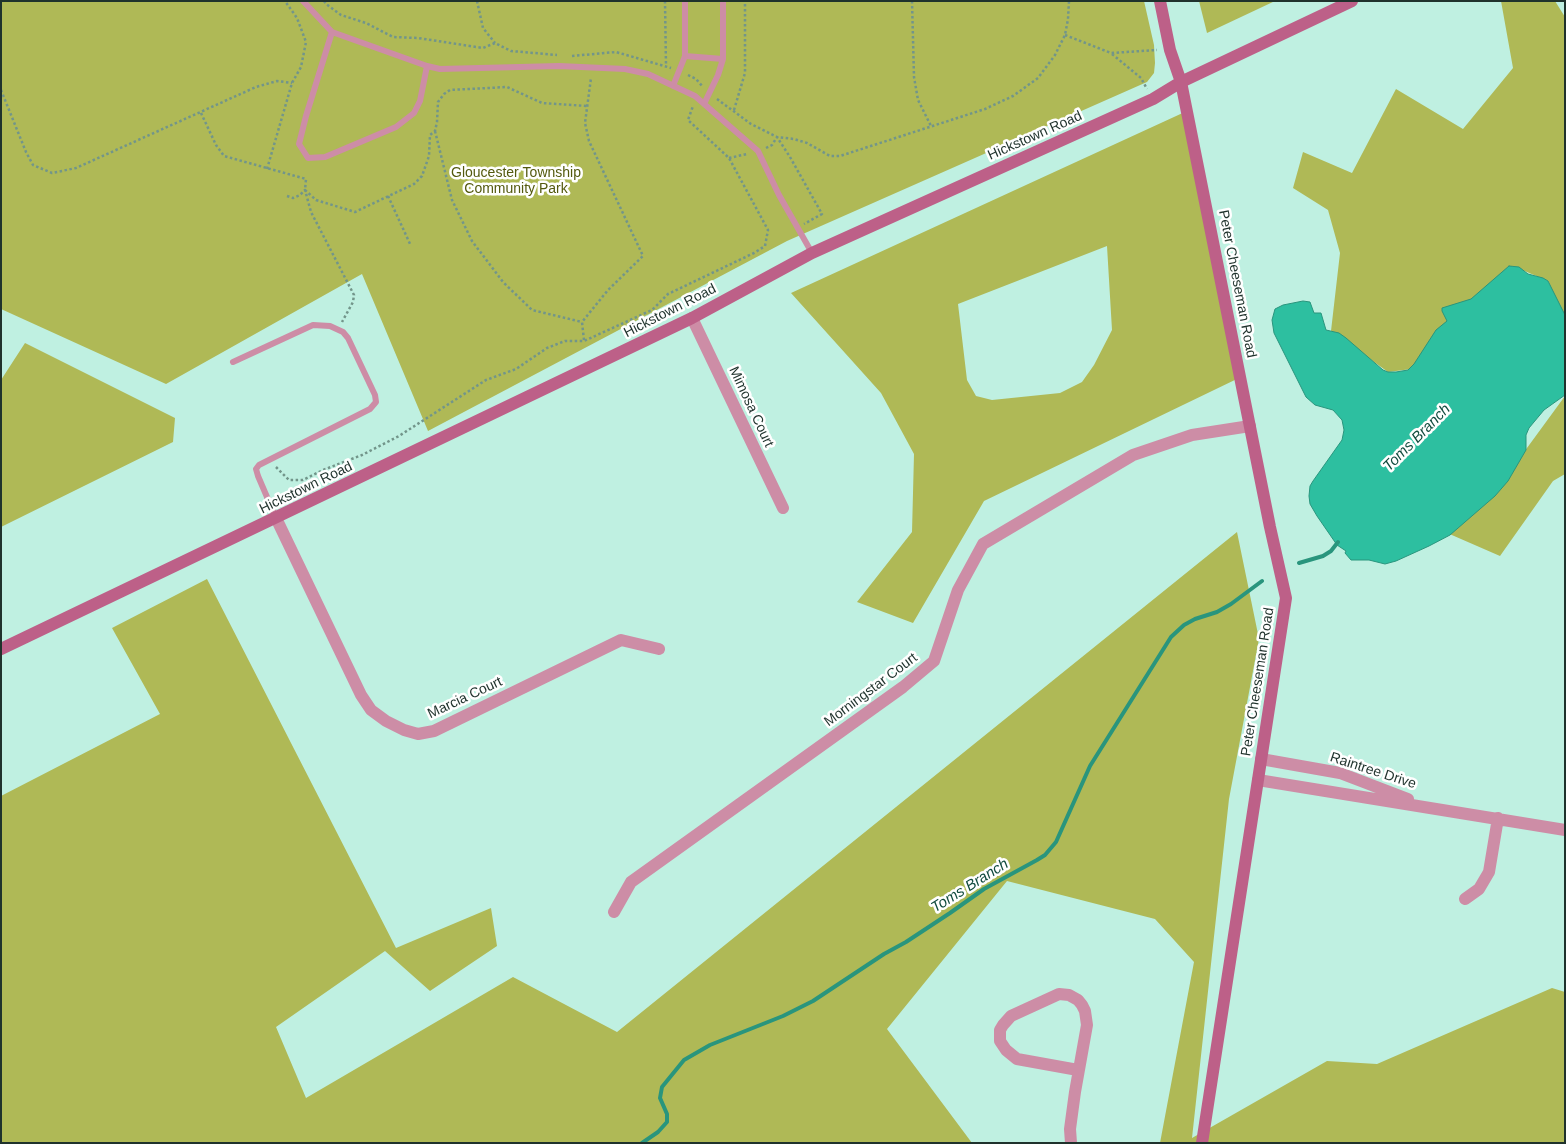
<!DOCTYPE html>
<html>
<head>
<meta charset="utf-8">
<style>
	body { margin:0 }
	#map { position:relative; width:1566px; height:1144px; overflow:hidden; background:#bff0e1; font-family:Helvetica,sans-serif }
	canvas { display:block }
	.frame { position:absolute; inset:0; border:2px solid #1f322c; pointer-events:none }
</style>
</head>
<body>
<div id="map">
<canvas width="1566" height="1144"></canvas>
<div class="frame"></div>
</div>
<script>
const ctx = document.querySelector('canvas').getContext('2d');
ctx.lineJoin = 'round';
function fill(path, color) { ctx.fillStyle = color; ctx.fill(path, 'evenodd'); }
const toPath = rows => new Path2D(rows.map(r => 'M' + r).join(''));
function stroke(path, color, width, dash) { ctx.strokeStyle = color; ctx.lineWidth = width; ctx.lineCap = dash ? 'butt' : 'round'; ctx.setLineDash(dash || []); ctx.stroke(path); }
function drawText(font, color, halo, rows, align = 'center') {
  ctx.font = font + ' Helvetica,sans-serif'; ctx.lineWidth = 5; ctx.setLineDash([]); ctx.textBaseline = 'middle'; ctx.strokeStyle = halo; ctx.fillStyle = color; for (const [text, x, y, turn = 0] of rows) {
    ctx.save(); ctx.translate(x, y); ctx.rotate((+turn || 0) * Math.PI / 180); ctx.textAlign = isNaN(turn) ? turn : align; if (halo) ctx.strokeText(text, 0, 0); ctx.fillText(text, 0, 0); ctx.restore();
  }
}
fill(toPath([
	[1,1,1144,1,1154,45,1155,63,1154,73,1147,82,787,241,428,431,362,274,166,384,1,309],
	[1199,1,1275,1,1207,33],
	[1501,1,1555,1,1565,17,1565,323,1548,281,1513,266,1419,368,1388,372,1331,331,1340,253,1328,210,1293,188,1303,152,1352,173,1396,89,1463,129,1513,68],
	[1187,111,1241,377,984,501,913,623,857,602,912,532,914,454,881,393,791,293],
	[1107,246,1112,330,1094,365,1082,382,1060,393,992,400,976,396,967,380,958,304],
	[25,343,175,418,173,442,1,527,1,380],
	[1565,396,1565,474,1553,481,1500,556,1438,529,1497,489],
	[1237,532,1259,639,1229,799,1192,1138,1327,1061,1377,1064,1552,988,1565,992,1565,1143,1160,1143,1194,962,1155,919,1007,881,887,1029,972,1143,1,1143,1,796,160,714,112,628,207,579,396,948,491,908,497,946,430,991,385,951,276,1027,306,1098,513,977,617,1032]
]), '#afb956');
const water = toPath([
	[1509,266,1519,267,1528,274,1543,278,1548,281,1565,315,1565,395,1544,410,1529,428,1526,435,1526,450,1508,481,1495,496,1450,535,1429,546,1396,561,1385,564,1369,560,1351,560,1345,553,1346,551,1337,545,1317,516,1310,504,1309,496,1310,486,1313,481,1342,440,1344,430,1342,420,1333,410,1315,405,1306,397,1274,333,1272,320,1275,309,1283,305,1303,301,1310,302,1314,313,1321,313,1326,330,1339,333,1346,338,1383,370,1388,372,1396,372,1408,370,1414,364,1436,330,1447,321,1442,311,1442,308,1471,299,1509,266]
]);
fill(water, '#2dbfa0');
stroke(water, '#29957d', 1);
stroke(toPath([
	[1299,563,1323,556,1331,551,1338,542],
	[642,1143,658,1132,667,1122,667,1114,660,1098,662,1087,684,1060,710,1045,783,1016,813,1001,884,954,906,942,950,913,984,889,1037,860,1045,855,1056,842,1090,766,1171,637,1184,625,1195,619,1217,612,1231,604,1262,581]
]), '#29957d', 4);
stroke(toPath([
	[324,1,326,4,341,15,366,23,393,37,418,38,483,48,495,43,511,51,557,55],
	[477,1,483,28,495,43],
	[665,1,666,66],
	[912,1,914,77,918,100,931,126],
	[1065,35,1111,53,1157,50],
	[1112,54,1141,78,1147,89],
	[572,56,616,52,671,68],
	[688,75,696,79,703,87],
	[1,90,26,152,33,165,52,173,76,168,256,87,277,81,292,83],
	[717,99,751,124,777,137,794,139,807,143,830,156,840,156,985,109,1013,96,1038,78,1055,55,1065,35,1068,19,1069,1],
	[734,110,745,73,745,1],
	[201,113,216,145,224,156,306,179,305,190,316,200,355,212,414,184,422,176,429,156,430,135,435,131,437,122,438,102,444,94,450,90,507,87,542,103,587,106],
	[435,131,452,200,472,241,503,282,532,310,582,322],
	[766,148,772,145,777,137,790,157,822,214,804,224],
	[729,158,747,154],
	[267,169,292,83,301,67,306,42,297,18,285,1],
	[287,196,293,198,300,195,305,190,311,212,354,295,353,302,342,322],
	[388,196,411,246],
	[584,340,582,322,608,290,643,256,589,141,585,123,591,78],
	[276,467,289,480,303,480,323,470,362,455,399,436,486,380,516,369,547,348,565,341,584,341,652,310,668,294,754,253,765,246,768,230,729,158,688,120,693,106]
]), '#72958a', 2.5, [2.5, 2.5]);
stroke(toPath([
	[303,1,332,32,427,66,440,69,559,66,625,69,648,74,695,96,758,151,779,195,812,253],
	[685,1,685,56,723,59],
	[332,32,306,116,299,144,308,158,325,157,396,127,414,113,420,101,427,66],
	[673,86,685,56],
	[704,104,718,75,723,59,723,1],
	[233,362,313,325,330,326,343,332,348,338,375,395,376,402,370,409,259,465,256,469,258,476,276,518]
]), '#cd8da6', 6);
stroke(toPath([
	[692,318,783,508],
	[276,518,361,695,371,710,386,721,404,730,418,734,434,731,621,640,659,649],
	[1261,759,1340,773,1408,799],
	[1258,780,1565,830],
	[1465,899,1479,889,1489,872,1498,818],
	[614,912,631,882,903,687,934,661,958,590,983,544,1133,455,1192,435,1250,426],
	[1071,1143,1070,1129,1075,1092,1087,1025,1085,1011,1082,1005,1078,1000,1069,995,1059,994,1011,1016,1003,1025,1000,1030,1000,1041,1006,1050,1017,1059,1078,1070]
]), '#cd8da6', 12);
stroke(toPath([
	[1160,1,1170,50,1181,82,1270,527,1286,598,1202,1143],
	[1,649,692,318,812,253,1153,99,1181,82,1352,1]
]), '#bd6088', 12);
drawText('14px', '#1f322c', '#fff', [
	["Hickstown Road",1035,136,-24],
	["Peter Cheeseman Road",1237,284,79],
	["Hickstown Road",670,311,-27],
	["Mimosa Court",751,407,65],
	["Hickstown Road",306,488,-26],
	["Peter Cheeseman Road",1258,682,-81],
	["Morningstar Court",871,690,-37],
	["Marcia Court",465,698,-25],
	["Raintree Drive",1373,771,18]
]);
drawText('14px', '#545a0f', '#fff', [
	["Gloucester Township",516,173],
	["Community Park",516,189]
]);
drawText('italic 15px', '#114b3e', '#fff', [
	["Toms Branch",1417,438,-45],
	["Toms Branch",970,886,-32]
]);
</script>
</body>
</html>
